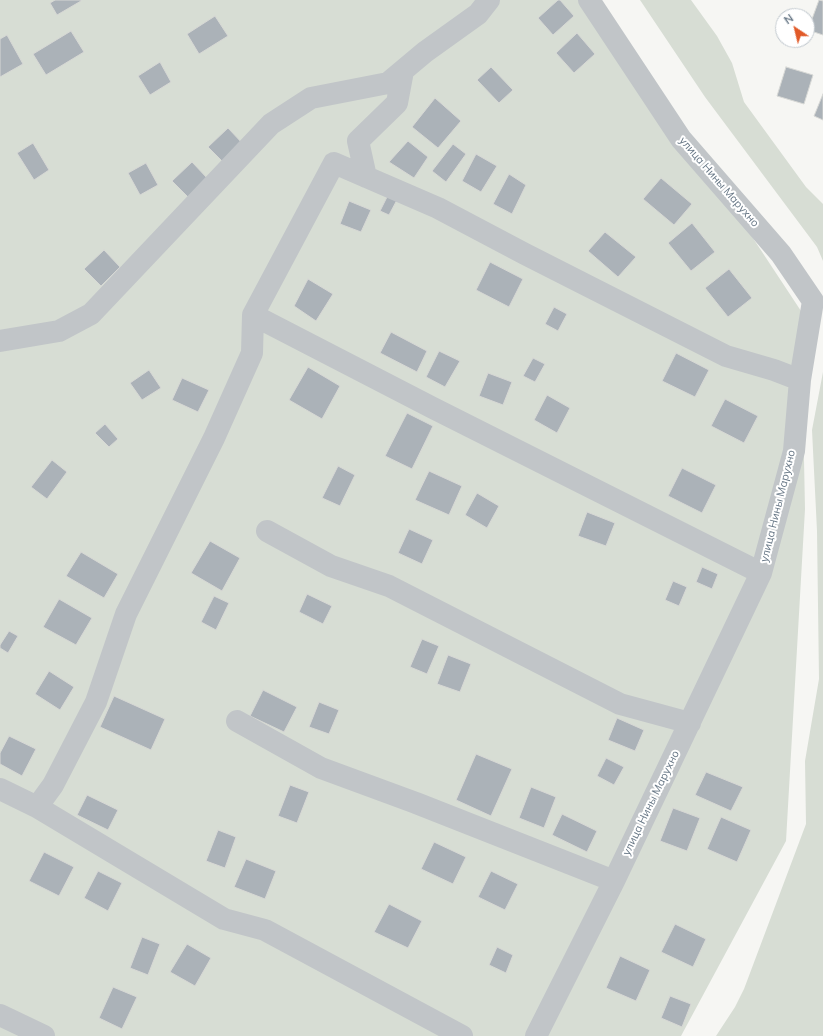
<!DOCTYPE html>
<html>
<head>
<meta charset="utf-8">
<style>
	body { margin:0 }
	#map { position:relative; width:823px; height:1036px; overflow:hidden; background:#f6f6f3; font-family:Mulish,sans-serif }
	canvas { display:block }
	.north { position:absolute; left:775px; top:8px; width:40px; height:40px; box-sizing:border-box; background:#fff; border:1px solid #c1c8ce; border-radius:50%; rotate:325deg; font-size:11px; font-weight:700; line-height:16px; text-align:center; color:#657584 }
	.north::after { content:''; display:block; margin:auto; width:14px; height:18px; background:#e15a28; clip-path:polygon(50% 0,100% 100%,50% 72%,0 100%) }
</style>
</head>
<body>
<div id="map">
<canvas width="823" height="1036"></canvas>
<div class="north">N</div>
</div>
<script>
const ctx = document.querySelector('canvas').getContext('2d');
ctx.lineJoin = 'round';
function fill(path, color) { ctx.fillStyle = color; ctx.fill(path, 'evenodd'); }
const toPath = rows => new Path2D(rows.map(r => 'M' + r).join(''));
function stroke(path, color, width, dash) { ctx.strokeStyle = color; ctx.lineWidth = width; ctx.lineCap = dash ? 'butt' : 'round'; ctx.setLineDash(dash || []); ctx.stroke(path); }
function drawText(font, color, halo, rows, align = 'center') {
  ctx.font = font + ' Mulish,sans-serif'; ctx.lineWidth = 4; ctx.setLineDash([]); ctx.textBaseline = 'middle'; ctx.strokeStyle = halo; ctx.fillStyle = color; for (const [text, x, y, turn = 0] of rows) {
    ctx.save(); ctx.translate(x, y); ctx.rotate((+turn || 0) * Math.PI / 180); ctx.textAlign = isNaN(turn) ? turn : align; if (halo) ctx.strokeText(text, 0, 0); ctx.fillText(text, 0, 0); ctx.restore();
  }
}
fill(toPath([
	[0,0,596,0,801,311,805,509,786,841,681,1036,0,1036],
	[640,0,691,0,717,36,732,63,744,102,806,187,823,204,823,261,817,247,705,97],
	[823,372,823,1036,716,1036,735,1007,744,989,806,824,805,761,819,679,817,531,812,430]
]), '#d7ddd4');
const building = toPath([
	[55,0,81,0,81,1,57,15,50,3,55,0],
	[558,0,560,0,574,16,553,35,538,18,558,0],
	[819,0,823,1,823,35,808,30,819,0],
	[215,16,228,36,199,54,187,34,215,16],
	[71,31,84,52,46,75,33,54,71,31],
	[577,33,595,54,574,73,556,53,577,33],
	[7,35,23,64,0,77,0,39,7,35],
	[160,62,171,82,150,95,138,76,160,62],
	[491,67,513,90,499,103,477,80,491,67],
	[786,67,813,75,804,104,777,96,786,67],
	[823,94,823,120,814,116,823,94],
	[435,98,461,121,438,148,412,127,435,98],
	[228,128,244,145,225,164,208,147,228,128],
	[408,141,428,157,414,178,389,162,408,141],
	[33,143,49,170,34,180,17,153,33,143],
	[453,144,466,154,446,182,432,171,453,144],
	[476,154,497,166,481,192,462,181,476,154],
	[192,162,208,179,189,198,172,181,192,162],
	[146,163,158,185,140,195,128,173,146,163],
	[509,174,526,185,512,214,493,204,509,174],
	[661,178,692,204,674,225,643,199,661,178],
	[389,193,398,198,389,215,380,211,389,193],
	[349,201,371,210,361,232,340,224,349,201],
	[692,223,715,252,691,271,668,243,692,223],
	[605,232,636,257,618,277,588,251,605,232],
	[104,250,120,267,101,286,84,269,104,250],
	[490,262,523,279,509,307,476,290,490,262],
	[729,269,752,298,728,317,705,288,729,269],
	[308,279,333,294,316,321,294,306,308,279],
	[554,307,567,314,558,331,545,324,554,307],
	[391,332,427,351,417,372,380,353,391,332],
	[439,351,460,361,445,387,426,377,439,351],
	[676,353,709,370,695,397,662,381,676,353],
	[533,358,545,364,535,382,523,376,533,358],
	[308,367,340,386,322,419,289,400,308,367],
	[149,370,161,388,142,400,130,383,149,370],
	[488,373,512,382,503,405,479,396,488,373],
	[182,378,209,390,198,412,172,400,182,378],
	[547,395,570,408,557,433,534,420,547,395],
	[725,399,758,416,744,443,711,426,725,399],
	[407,413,433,426,412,469,385,456,407,413],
	[105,424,118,439,109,447,95,433,105,424],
	[52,460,67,472,47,499,31,487,52,460],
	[338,466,355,475,340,506,322,498,338,466],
	[682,468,716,485,702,513,668,496,682,468],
	[429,471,462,486,449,515,415,500,429,471],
	[477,493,499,506,487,528,465,515,477,493],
	[587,512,615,523,606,546,578,536,587,512],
	[409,529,433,540,422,564,398,553,409,529],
	[210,541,240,558,222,591,191,573,210,541],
	[81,552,118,574,104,598,66,576,81,552],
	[702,567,718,574,712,589,696,582,702,567],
	[673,581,687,587,679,606,665,600,673,581],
	[307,594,332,606,323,624,299,612,307,594],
	[214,596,229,603,216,630,201,622,214,596],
	[59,599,92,618,76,645,43,627,59,599],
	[9,631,18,636,8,653,0,648,0,645,9,631],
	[422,639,439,646,427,674,410,667,422,639],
	[448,655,471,664,460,692,437,684,448,655],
	[49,671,74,687,60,710,35,694,49,671],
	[263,690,297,707,284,732,250,716,263,690],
	[114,696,165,719,151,750,100,727,114,696],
	[319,702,339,710,329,734,309,727,319,702],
	[617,718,644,730,635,751,608,740,617,718],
	[9,736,36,749,22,776,0,764,0,753,9,736],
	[476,754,512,769,491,816,456,800,476,754],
	[606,758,624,767,614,785,597,776,606,758],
	[706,772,743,787,731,811,695,795,706,772],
	[290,785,309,792,297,823,278,816,290,785],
	[531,787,556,797,544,828,519,818,531,787],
	[87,795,118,810,108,830,77,815,87,795],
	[673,808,700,818,687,851,660,841,673,808],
	[562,814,597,831,587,852,552,835,562,814],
	[721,817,751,830,737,862,707,849,721,817],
	[218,830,236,837,225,868,206,861,218,830],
	[434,842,466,857,453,884,421,869,434,842],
	[44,852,74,867,59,896,29,881,44,852],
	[246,859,276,871,265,899,234,887,246,859],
	[98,871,122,883,108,911,84,898,98,871],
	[491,871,518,884,505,910,478,897,491,871],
	[389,904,422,921,408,948,374,932,389,904],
	[675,924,706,939,693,967,661,952,675,924],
	[142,937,160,944,148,975,130,968,142,937],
	[187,944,211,958,195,986,170,972,187,944],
	[497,947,513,955,506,973,489,965,497,947],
	[620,956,650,970,636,1001,606,988,620,956],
	[113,987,137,997,122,1029,99,1018,113,987],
	[670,996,691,1004,682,1027,661,1018,670,996]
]);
fill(building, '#abb2b8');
stroke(building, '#d7d8d5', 1);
stroke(toPath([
	[366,177,358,141,397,103,403,71],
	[253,315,334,163,438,208,525,254,726,356,774,370,800,380],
	[0,341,59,331,91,314,271,124,311,98,388,83,425,52,478,14,489,0],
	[267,531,331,566,389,586,620,704,690,723],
	[237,721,321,768,416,803,614,881],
	[0,789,37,807],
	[0,1015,44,1036],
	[462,1036,265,930,224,919,37,807,53,785,96,702,126,614,214,438,252,353,253,315,433,408,761,573],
	[536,1036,614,881,761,573,794,451,800,380,813,301,781,254,681,139,589,0]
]), '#c1c5c8', 22);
drawText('11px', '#657584', '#fff', [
	["улица Нины Марухно",719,182,49],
	["улица Нины Марухно",778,506,-76],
	["улица Нины Марухно",651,803,-64]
]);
</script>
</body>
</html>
